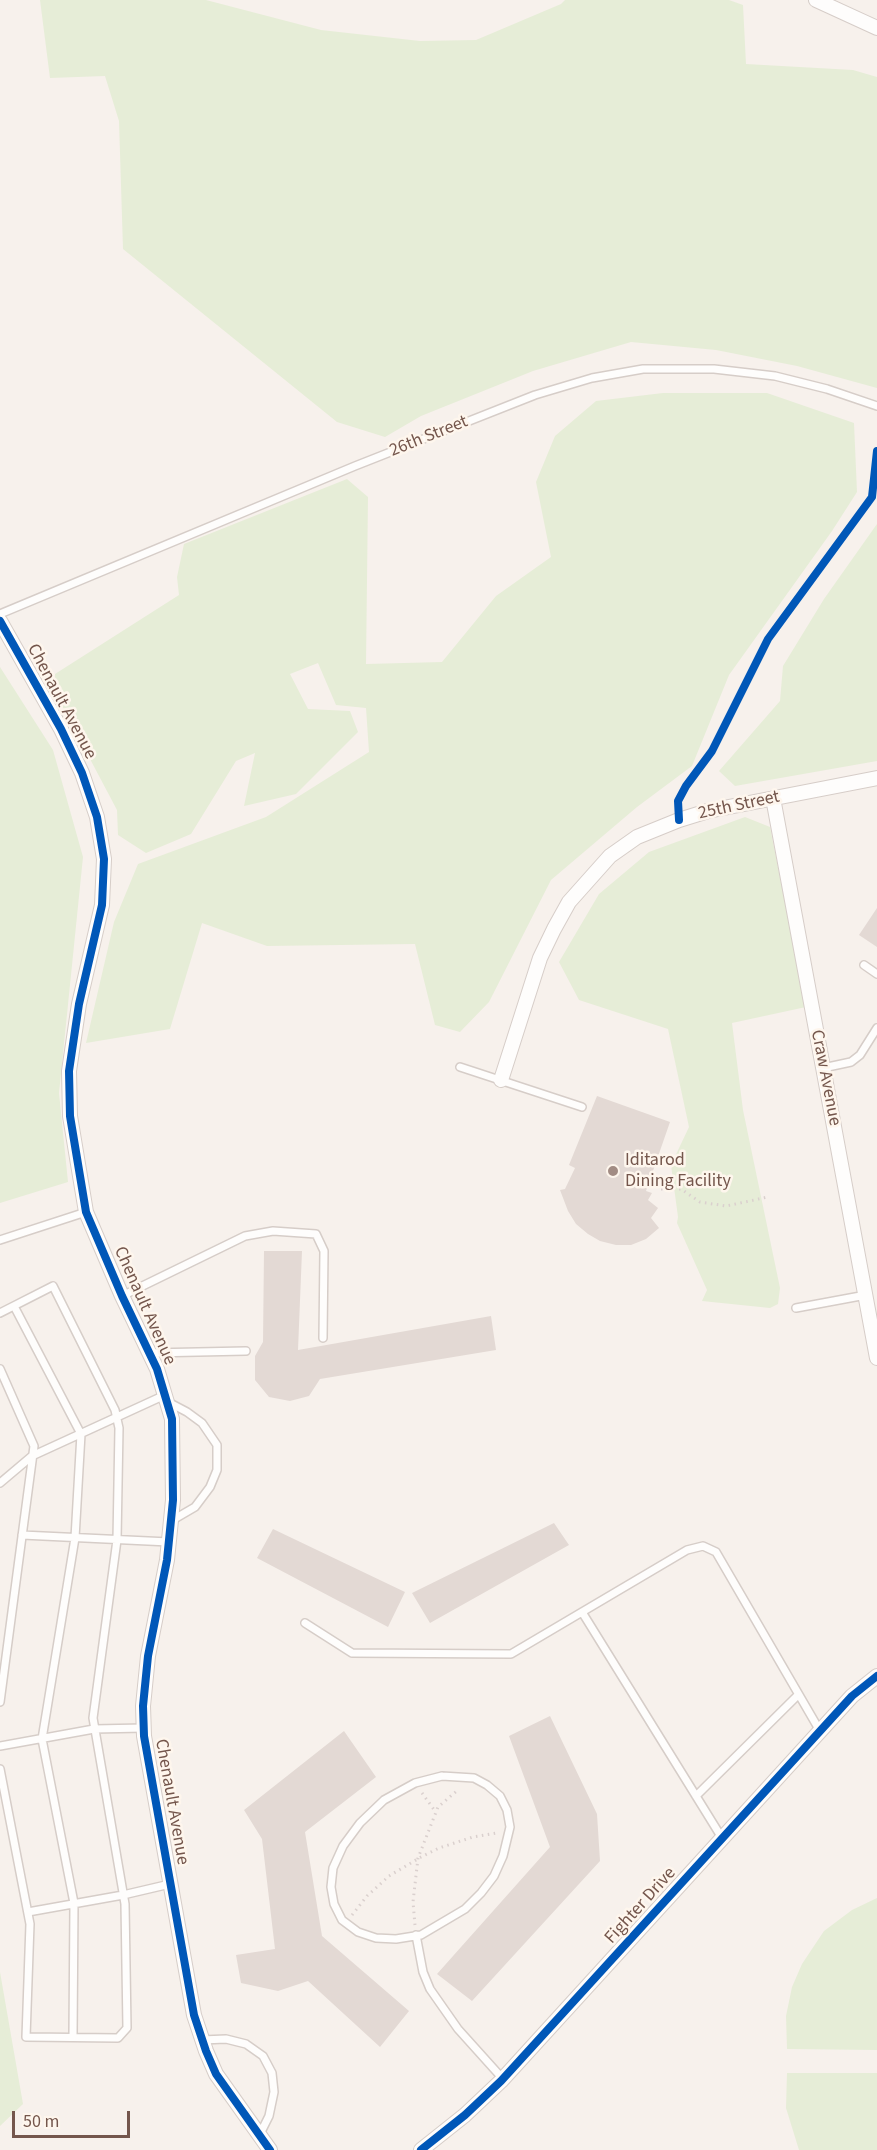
<!DOCTYPE html>
<html>
<head>
<meta charset="utf-8">
<style>
	body { margin:0 }
	#map { position:relative; width:877px; height:2150px; overflow:hidden; background:#f7f1ec; font-family:"Source Sans 3",sans-serif }
	canvas { display:block }
	.scale { position:absolute; left:12px; top:2111px; width:118px; height:27px; box-sizing:border-box; border:3px solid #74564c; border-top:0; padding-left:8px; font-size:18px; line-height:21px; white-space:nowrap; color:#74564c; -webkit-text-stroke:4px #fef6ed; paint-order:stroke }
</style>
</head>
<body>
<div id="map">
<canvas width="877" height="2150"></canvas>
<div class="scale">50 m</div>
</div>
<script>
const ctx = document.querySelector('canvas').getContext('2d');
ctx.lineJoin = 'round';
function fill(path, color) { ctx.fillStyle = color; ctx.fill(path, 'evenodd'); }
const toPath = rows => new Path2D(rows.map(r => 'M' + r).join(''));
function stroke(path, color, width, dash) { ctx.strokeStyle = color; ctx.lineWidth = width; ctx.lineCap = dash ? 'butt' : 'round'; ctx.setLineDash(dash || []); ctx.stroke(path); }
function drawText(font, color, halo, rows, align = 'center') {
  ctx.font = font + ' "Source Sans 3",sans-serif'; ctx.lineWidth = 5; ctx.setLineDash([]); ctx.textBaseline = 'middle'; ctx.strokeStyle = halo; ctx.fillStyle = color; for (const [text, x, y, turn = 0] of rows) {
    ctx.save(); ctx.translate(x, y); ctx.rotate((+turn || 0) * Math.PI / 180); ctx.textAlign = isNaN(turn) ? turn : align; if (halo) ctx.strokeText(text, 0, 0); ctx.fillText(text, 0, 0); ctx.restore();
  }
}
fill(toPath([
	[40,0,206,0,321,30,420,41,476,40,561,4,565,0,729,0,743,5,746,64,853,70,877,77,877,388,797,366,716,350,631,342,533,371,421,416,385,437,337,422,123,249,119,121,105,76,50,78],
	[663,393,767,393,854,423,857,492,832,531,729,675,692,766,637,807,551,880,489,1002,460,1032,435,1025,415,944,267,946,202,923,170,1029,86,1043,114,922,138,864,266,817,369,752,366,708,336,705,318,663,290,674,308,709,350,711,358,732,296,794,244,806,255,753,236,761,191,834,146,853,118,835,117,810,53,689,55,674,179,595,177,577,184,544,347,479,368,497,366,664,442,662,496,596,551,557,536,482,555,436,596,401],
	[877,524,877,761,735,786,719,771,780,701,783,666,824,599],
	[0,667,53,750,83,857,59,1093,68,1182,0,1203],
	[745,817,770,827,806,1007,732,1023,743,1110,780,1288,778,1304,770,1308,702,1301,707,1290,677,1223,678,1217,671,1165,689,1127,668,1029,579,1000,559,962,599,894,649,852],
	[877,1898,877,2050,787,2049,786,2016,792,1987,802,1964,824,1931,852,1910],
	[0,1972,23,2104,0,2126],
	[787,2073,877,2073,877,2150,799,2150,786,2108]
]), '#e6edd7');
fill(toPath([
	[877,908,877,947,859,935],
	[597,1096,670,1122,646,1191,652,1193,648,1200,658,1208,651,1218,659,1228,646,1239,631,1245,616,1245,600,1241,588,1234,576,1224,568,1211,560,1190,565,1189,575,1168,569,1165],
	[264,1251,302,1251,298,1350,491,1316,496,1350,320,1379,309,1396,290,1401,269,1397,255,1380,255,1356,263,1342],
	[554,1523,569,1545,430,1623,412,1593],
	[273,1529,405,1592,388,1627,257,1558],
	[550,1716,597,1814,600,1861,472,2001,437,1974,550,1847,509,1736],
	[344,1731,376,1777,305,1832,322,1936,409,2011,380,2047,308,1981,278,1991,241,1983,236,1955,275,1949,262,1839,244,1810]
]), '#e3d9d4');
const service = toPath([
	[0,614,355,466,535,395,592,378,643,369,714,369,775,376,827,389,877,406],
	[864,965,877,974],
	[460,1067,582,1107],
	[823,1068,851,1062,860,1055,877,1028],
	[0,1240,86,1212],
	[122,1296,245,1236,273,1231,316,1234,324,1251,323,1338],
	[14,1306,81,1434,75,1538,42,1739,74,1903,73,2037],
	[796,1308,866,1295],
	[0,1313,53,1286,115,1410,119,1428,117,1540,93,1718,125,1904,127,2028,118,2038,26,2037,30,1924,0,1769],
	[150,1353,246,1351],
	[0,1369,34,1446,0,1702],
	[168,1402,187,1412,202,1423,217,1445,217,1470,210,1487,195,1507,171,1521],
	[0,1483,32,1456,165,1395],
	[22,1535,169,1542],
	[582,1612,722,1838],
	[305,1623,352,1653,511,1654,687,1550,703,1546,716,1552,820,1731],
	[0,1746,94,1729,144,1728],
	[442,1776,474,1778,487,1785,500,1796,507,1810,510,1827,503,1856,494,1876,481,1893,465,1909,421,1935,396,1939,376,1938,358,1932,342,1920,334,1904,331,1887,333,1868,343,1846,360,1823,384,1800,415,1783,442,1776],
	[696,1796,798,1695],
	[28,1912,123,1895,170,1884],
	[416,1935,423,1972,430,1989,458,2029,503,2079],
	[202,2040,226,2039,246,2044,263,2056,272,2073,274,2092,269,2116,259,2136]
]);
const minor = toPath([
	[816,0,877,28],
	[0,621,61,729,82,773,97,817,104,859,102,905,79,1004,69,1071,70,1116,86,1212,122,1296,157,1369,172,1419,173,1500,167,1560,148,1656,143,1706,144,1736,194,2015,206,2051,216,2074,270,2150],
	[773,798,877,1358],
	[501,1080,540,958,554,929,569,902,610,856,637,837,679,820,708,811,877,778],
	[421,2150,465,2115,501,2081,852,1696,877,1676]
]);
stroke(service, '#d6cdc8', 10);
stroke(minor, '#d6cdc8', 16);
stroke(toPath([
	[661,1189,681,1189,700,1202,726,1206,768,1197],
	[422,1793,435,1811],
	[352,1915,367,1896,389,1876,421,1857,439,1848,473,1837,496,1833],
	[415,1925,413,1902,418,1858,438,1807,459,1789]
]), '#dad0ce', 3, [1.5, 4.5]);
stroke(service, '#fefdfc', 7);
stroke(minor, '#fefdfc', 14);
stroke(toPath([
	[0,621,61,729,82,773,97,817,104,859,102,905,79,1004,69,1071,70,1116,86,1212,122,1296,157,1369,172,1419,173,1500,167,1560,148,1656,143,1706,144,1736,194,2015,206,2051,216,2074,270,2150],
	[679,820,678,801,686,786,712,751,768,639,872,497,877,451],
	[421,2150,465,2115,501,2081,852,1696,877,1676]
]), '#0057b8', 8);
for (const [x, y, r, color] of [
	[613,1171,6,"#a28c84"]
]) { const dot = new Path2D(); dot.arc(x, y, r, 0, 2 * Math.PI); ctx.fillStyle = color; ctx.fill(dot); stroke(dot, '#fef6ed', 2); }
drawText('18px', '#74564c', '#fef6ed', [
	["26th Street",429,437,-22],
	["Chenault Avenue",61,702,62],
	["25th Street",739,806,-12],
	["Craw Avenue",825,1078,79],
	["Chenault Avenue",144,1306,66],
	["Chenault Avenue",171,1802,80],
	["Fighter Drive",641,1906,-48]
]);
drawText('18px', '#74564c', '#fef6ed', [
	["Iditarod",625,1161],
	["Dining Facility",625,1182]
], 'left');
</script>
</body>
</html>
